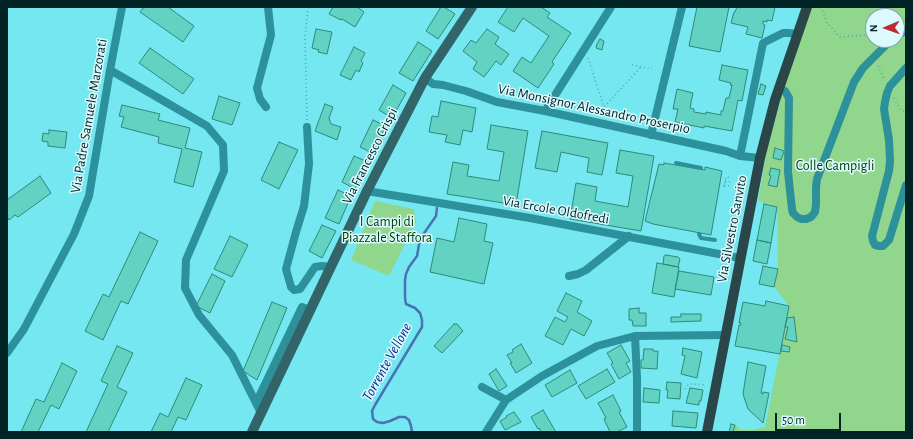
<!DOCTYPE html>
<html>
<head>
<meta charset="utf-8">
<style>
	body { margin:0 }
	#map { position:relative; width:913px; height:439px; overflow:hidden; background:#74e7f1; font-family:"Alegreya Sans",sans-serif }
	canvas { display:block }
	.frame { position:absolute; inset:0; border:8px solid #002326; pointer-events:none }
	.north { position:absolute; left:865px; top:8px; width:40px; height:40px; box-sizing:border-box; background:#dcfafd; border:1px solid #84a4a7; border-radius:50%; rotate:268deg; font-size:11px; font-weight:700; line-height:16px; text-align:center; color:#002326 }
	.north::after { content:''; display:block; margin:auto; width:14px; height:18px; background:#bb2b34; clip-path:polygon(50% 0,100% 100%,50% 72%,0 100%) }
	.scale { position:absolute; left:775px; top:413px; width:66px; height:18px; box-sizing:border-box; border:2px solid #002326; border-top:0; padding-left:5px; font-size:12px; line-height:14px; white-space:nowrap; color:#002326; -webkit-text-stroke:3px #dcfafd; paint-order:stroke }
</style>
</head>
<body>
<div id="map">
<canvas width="913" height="439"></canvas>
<div class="frame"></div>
<div class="north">N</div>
<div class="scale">50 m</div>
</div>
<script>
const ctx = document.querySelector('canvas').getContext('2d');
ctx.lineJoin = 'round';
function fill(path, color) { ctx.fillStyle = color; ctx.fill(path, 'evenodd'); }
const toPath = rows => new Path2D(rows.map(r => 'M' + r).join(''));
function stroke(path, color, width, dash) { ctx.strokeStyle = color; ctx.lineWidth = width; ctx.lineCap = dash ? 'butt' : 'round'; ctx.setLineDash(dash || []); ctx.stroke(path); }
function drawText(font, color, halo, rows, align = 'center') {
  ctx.font = font + ' "Alegreya Sans",sans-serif'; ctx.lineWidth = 3; ctx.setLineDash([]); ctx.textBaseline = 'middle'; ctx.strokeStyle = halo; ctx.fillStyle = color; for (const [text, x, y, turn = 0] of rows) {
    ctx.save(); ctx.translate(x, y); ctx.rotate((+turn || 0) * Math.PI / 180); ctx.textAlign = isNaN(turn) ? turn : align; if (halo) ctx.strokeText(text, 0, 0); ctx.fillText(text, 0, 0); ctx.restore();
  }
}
fill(toPath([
	[810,7,906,7,906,432,733,432,735,425,741,430,752,430,765,427,789,306,774,287,778,269,777,207,758,201,771,125],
	[873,16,897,16,897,40,873,40],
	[375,201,414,209,416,222,389,276,351,260]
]), '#91d68d');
stroke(toPath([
	[412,432,411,426,409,420,405,417,399,417,390,421,383,423,377,422,373,419,372,411,375,405,422,327,422,320,420,313,415,308,406,304,405,298,405,280,406,274,409,267,417,256,420,239,436,216,437,208]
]), '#4973b2', 2.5);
const building = toPath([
	[144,7,168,7,194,26,183,42,140,12,144,7],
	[333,7,357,7,364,12,355,27,342,19,341,20,329,14,333,7],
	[441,7,444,7,455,14,438,39,426,31,441,7],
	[508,7,541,7,550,13,547,17,571,33,552,62,554,64,538,88,513,71,522,57,531,63,549,36,523,18,514,32,498,22,508,7],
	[697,7,729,7,720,52,689,46,697,7],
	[737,7,741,8,742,7,775,7,772,21,767,20,767,22,763,21,763,24,765,25,762,38,746,34,748,27,731,23,734,12,735,12,737,7],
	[316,29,332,32,327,54,318,52,319,50,312,48,316,29],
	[487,29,499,37,495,44,509,54,501,65,496,61,484,77,473,69,477,62,463,51,471,40,476,43,487,29],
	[600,39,604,41,602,50,596,48,597,44,600,39],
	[418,42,432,51,413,81,399,73,418,42],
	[354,47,365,53,361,61,363,63,359,72,356,70,351,80,340,75,354,47],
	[150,48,194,79,183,94,139,63,150,48],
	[722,65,748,70,742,101,738,100,732,131,704,126,704,128,675,122,678,109,673,109,677,89,693,93,690,108,694,109,694,112,706,114,706,112,721,115,721,111,723,111,726,98,729,98,732,85,730,85,731,83,719,80,722,65],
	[761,84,766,86,763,95,758,94,761,84],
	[393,85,406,93,392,118,379,110,393,85],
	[219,96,240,103,232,125,212,119,219,96],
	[441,101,476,108,472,132,463,130,460,145,445,142,447,135,429,132,432,116,438,117,441,101],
	[325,104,333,107,329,118,331,124,341,127,337,140,315,131,325,104],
	[122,105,160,114,158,120,190,128,185,148,202,152,193,187,174,182,182,149,158,143,159,137,121,127,124,117,119,116,122,105],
	[373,120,386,126,372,153,360,147,373,120],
	[491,125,528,131,516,205,447,194,453,162,469,165,467,176,499,181,504,152,487,149,491,125],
	[49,130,67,132,65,148,48,146,48,142,42,141,43,133,49,134,49,130],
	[542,131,608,143,602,175,587,172,589,158,561,152,557,172,535,168,542,131],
	[279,142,298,150,279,189,261,180,279,142],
	[775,148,784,151,781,160,773,158,775,148],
	[620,150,654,156,641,231,570,219,576,183,597,187,595,201,628,207,633,176,616,173,620,150],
	[354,156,368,162,355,189,342,182,354,156],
	[664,163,705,170,705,167,722,171,711,235,653,224,645,221,659,164,664,165,664,163],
	[771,168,780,170,777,187,768,185,771,176,769,175,771,168],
	[40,176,51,193,18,217,15,215,9,220,7,216,7,200,40,176],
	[338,190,351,196,339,224,325,218,338,190],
	[764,204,777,207,771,243,757,240,764,204],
	[459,218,487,224,484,241,493,243,484,284,430,272,437,238,454,242,459,218],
	[322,225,336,231,322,258,309,251,322,225],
	[140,232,158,241,128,304,121,301,103,340,85,331,103,294,109,297,140,232],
	[230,236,248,245,232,277,214,269,230,236],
	[757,240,771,243,767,264,753,261,757,240],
	[666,255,678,257,680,259,678,267,663,264,664,256,666,255],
	[657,263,679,267,674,297,652,293,657,263],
	[763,266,778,269,774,287,759,284,763,266],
	[679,271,714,277,711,295,675,289,679,271],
	[212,274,225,281,210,313,196,306,212,274],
	[566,293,582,301,577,312,592,321,584,336,571,329,563,345,545,336,555,317,565,322,568,317,557,311,566,293],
	[766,301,789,306,780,354,735,346,739,325,740,326,741,323,739,323,743,302,765,306,766,301],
	[272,302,287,308,257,380,243,371,272,302],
	[639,308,639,313,646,313,646,326,633,326,632,320,629,320,629,309,639,308],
	[681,314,701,314,701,321,671,322,671,317,681,317,681,314],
	[794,317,797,342,785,339,788,327,785,327,787,318,794,317],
	[454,324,457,324,463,331,442,353,434,346,454,324],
	[521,344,532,363,516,373,510,363,512,363,507,355,513,352,512,350,521,344],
	[621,345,630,361,626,363,631,372,619,379,611,364,613,363,607,353,621,345],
	[782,345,790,347,789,352,781,351,782,345],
	[117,346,133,353,117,387,127,392,108,432,86,432,108,384,101,381,117,346],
	[683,348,702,352,697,378,681,374,685,356,682,355,683,348],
	[644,349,653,349,653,351,658,351,657,369,641,368,641,360,643,360,644,349],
	[748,362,766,366,761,393,763,394,763,392,769,393,763,423,748,409,743,394,748,362],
	[62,363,77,371,59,409,51,405,38,432,21,432,36,399,44,402,62,363],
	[496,369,507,386,499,391,489,374,496,369],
	[607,369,615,382,586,399,578,386,607,369],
	[570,370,577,383,552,397,545,385,570,370],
	[186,378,202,385,186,420,178,417,171,432,151,432,160,413,168,417,186,378],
	[667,382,681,383,680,399,667,398,668,390,666,390,667,382],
	[644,388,660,390,659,403,643,402,644,388],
	[690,388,703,390,701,401,699,401,699,405,686,403,690,388],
	[613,395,621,411,619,412,627,427,617,432,610,432,604,419,606,418,598,403,613,395],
	[543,410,556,432,541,432,539,428,538,429,531,417,543,410],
	[673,411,698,413,696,428,672,426,673,411],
	[514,412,521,422,505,430,500,421,507,417,506,416,514,412],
	[731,424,735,425,733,432,729,432,731,424]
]);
fill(building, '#62d2c2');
stroke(building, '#31887d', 1);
stroke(toPath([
	[821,7,827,23,840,37,869,35,874,42,874,45],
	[588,58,604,107,641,67],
	[632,65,652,69],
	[878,66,882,75,884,79],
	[894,98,900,109,906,112],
	[307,120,305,38,308,7],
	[740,178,745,177],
	[725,181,731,182],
	[739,183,744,182],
	[724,185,730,186],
	[724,187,726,177,732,178],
	[737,190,742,188],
	[733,213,738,212],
	[727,243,732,241],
	[685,389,689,384,706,385]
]), '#4da6ad', 1.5, [1, 3]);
stroke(toPath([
	[676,163,701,168],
	[699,234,701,238,715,240]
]), '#2c919a', 4);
stroke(toPath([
	[897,35,906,31],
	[906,68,890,86,887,93,885,102,884,109,889,140,890,161,889,171,872,236,873,241,875,245,879,246,883,246,889,240,906,185],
	[110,70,207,126,223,145,224,171,186,260,185,288,199,315,232,355,261,413],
	[425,78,433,84,443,85,466,91,497,102,545,111,726,151,740,156,760,158],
	[779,89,785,91,789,98,788,172,792,209,793,213,797,217,801,219,806,219,811,217,815,212,816,204,816,187,817,179,854,82,863,68,891,40],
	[266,107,260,99,257,88,271,35,268,7],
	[545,111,611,7],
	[307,127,309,164,304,206,296,232,286,269,291,287,294,290,300,289,315,267,322,266,330,267],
	[651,135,682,7],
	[740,156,763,43,783,33,788,33,798,34],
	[367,191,530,218,740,258],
	[569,276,578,274,586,270,629,236],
	[635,336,637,378,637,432],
	[7,353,24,329,74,234,89,196,110,70,122,7],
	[482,387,506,400],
	[256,403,302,307,310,310],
	[486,432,506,400,542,376,597,346,635,336,725,335]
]), '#2c919a', 8);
stroke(toPath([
	[252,432,367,191,425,78,472,7]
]), '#326569', 10);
stroke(toPath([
	[707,432,760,158,775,100,807,7]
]), '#2a4649', 10);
drawText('14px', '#002326', '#dcfafd', [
	["Via Monsignor Alessandro Proserpio",594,109,12],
	["Via Padre Samuele Marzorati",89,116,-80],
	["Via Francesco Crispi",370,156,-63],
	["Via Ercole Oldofredi",556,210,10],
	["Via Silvestro Sanvito",732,229,-79]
]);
drawText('14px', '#003b02', '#dcfafd', [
	["Colle Campigli",835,166],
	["I Campi di",387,222],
	["Piazzale Staffora",387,238]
]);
drawText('italic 15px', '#042e94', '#dcfafd', [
	["Torrente Vellone",387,362,-61]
]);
</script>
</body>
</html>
